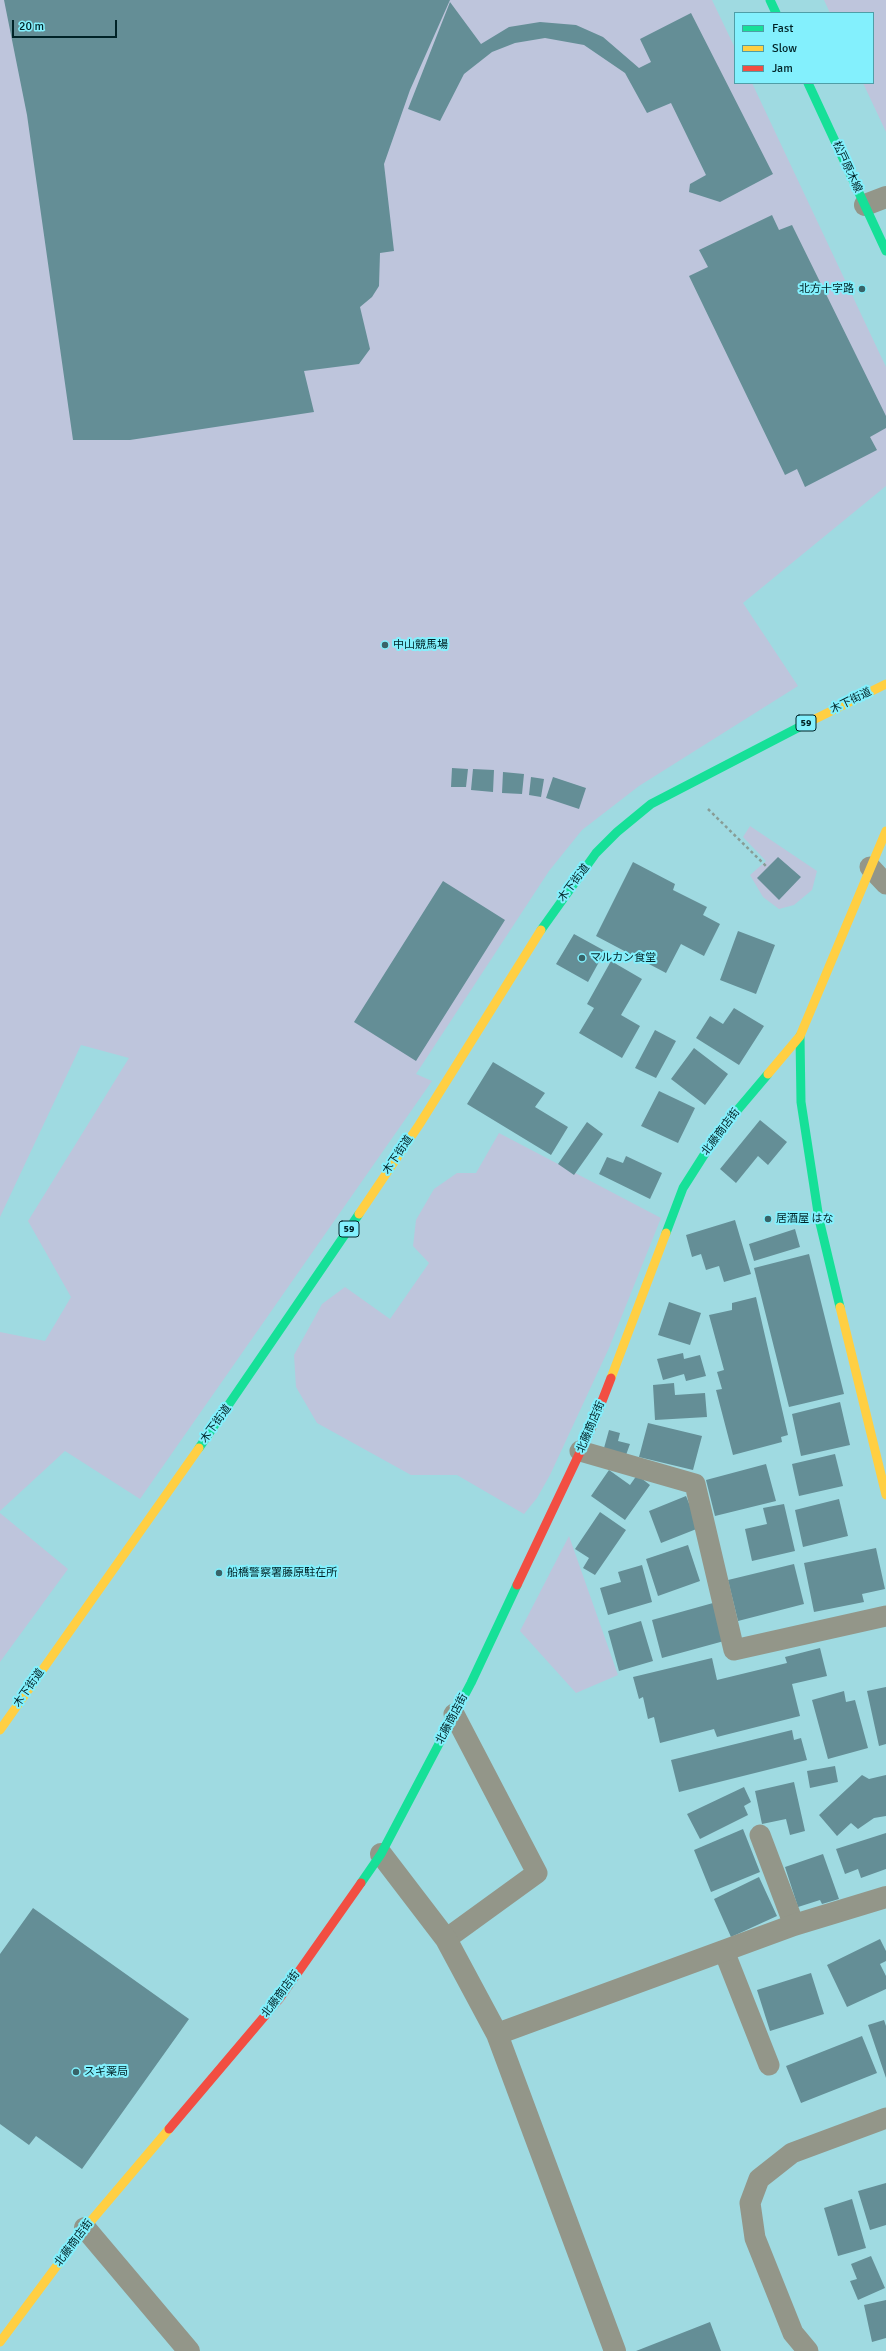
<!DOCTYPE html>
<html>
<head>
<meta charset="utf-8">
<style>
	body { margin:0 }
	#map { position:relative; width:886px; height:2351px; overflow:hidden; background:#9fdae1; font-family:Signika,sans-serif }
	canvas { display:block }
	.legend { position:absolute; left:734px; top:12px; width:140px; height:72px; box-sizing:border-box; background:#83f0fd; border:1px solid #4f9ea7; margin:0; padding:5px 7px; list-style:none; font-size:12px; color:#002327 }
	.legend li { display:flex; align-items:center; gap:8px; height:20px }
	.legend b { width:20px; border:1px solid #4f9ea7 }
	.scale { position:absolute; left:12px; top:20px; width:105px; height:18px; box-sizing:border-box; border:2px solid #002327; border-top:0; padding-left:5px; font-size:12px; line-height:14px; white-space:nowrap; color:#002327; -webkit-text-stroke:3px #83f0fd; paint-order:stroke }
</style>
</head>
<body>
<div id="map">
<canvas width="886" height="2351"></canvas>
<ul class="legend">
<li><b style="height:5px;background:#16e098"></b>Fast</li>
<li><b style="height:5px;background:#ffcf43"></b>Slow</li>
<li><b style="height:5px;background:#f24e42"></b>Jam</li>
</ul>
<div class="scale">20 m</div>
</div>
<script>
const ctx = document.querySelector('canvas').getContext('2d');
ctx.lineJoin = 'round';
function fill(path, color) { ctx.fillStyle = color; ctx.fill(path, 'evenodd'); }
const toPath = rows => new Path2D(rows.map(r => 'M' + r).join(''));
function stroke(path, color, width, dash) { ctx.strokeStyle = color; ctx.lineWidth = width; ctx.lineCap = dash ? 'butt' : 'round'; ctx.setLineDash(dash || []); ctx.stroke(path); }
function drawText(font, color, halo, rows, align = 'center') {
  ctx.font = font + ' Signika,"Noto Sans JP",sans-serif'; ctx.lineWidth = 4; ctx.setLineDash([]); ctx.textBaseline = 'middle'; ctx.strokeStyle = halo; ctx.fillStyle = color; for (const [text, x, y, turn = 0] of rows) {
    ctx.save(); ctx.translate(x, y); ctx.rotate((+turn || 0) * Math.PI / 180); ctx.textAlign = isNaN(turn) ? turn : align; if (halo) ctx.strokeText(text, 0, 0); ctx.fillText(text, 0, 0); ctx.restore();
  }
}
fill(toPath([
	[0,0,712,0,735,48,735,83,752,83,886,367,886,486,743,603,798,686,639,786,582,830,549,871,416,1074,432,1081,140,1499,65,1451,0,1511,0,1332,45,1341,71,1297,28,1221,129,1058,81,1045,0,1217],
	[824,0,886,0,886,132,863,83,873,83,873,13,830,13],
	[750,826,817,871,812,890,794,905,779,909,763,897,750,875,766,861,743,837],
	[499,1133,661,1218,609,1348,550,1475,537,1498,524,1514,457,1475,411,1475,317,1423,296,1387,294,1355,322,1304,345,1287,390,1319,429,1263,413,1246,416,1220,434,1189,457,1173,476,1173],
	[0,1513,68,1569,0,1662],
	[569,1536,618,1675,576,1693,520,1631]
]), '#bec5dc');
fill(toPath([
	[4,0,450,0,410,90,384,164,394,251,380,253,379,286,372,297,360,307,370,349,359,364,304,371,314,412,130,440,73,440,27,115],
	[450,2,481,44,509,27,540,22,576,25,603,37,639,68,651,62,640,39,691,13,773,174,720,202,689,192,690,184,706,175,671,103,647,113,625,73,584,45,545,38,515,43,492,52,464,74,440,121,408,109],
	[772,215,779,230,792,225,886,416,886,428,870,437,877,450,805,487,797,469,785,475,689,276,708,267,699,250],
	[452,768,468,769,466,787,451,787],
	[473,769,494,770,493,792,471,790],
	[503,772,524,774,522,794,502,793],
	[531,777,544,779,541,797,529,795],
	[553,777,586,788,579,809,546,798],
	[778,857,801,877,779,900,757,878],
	[633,862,675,884,673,890,707,907,703,915,720,924,704,956,681,944,666,973,596,936],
	[443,881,505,920,416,1061,354,1022],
	[738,931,775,945,756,994,720,980],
	[574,934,605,951,588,982,556,964],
	[611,961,642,979,621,1015,640,1026,622,1058,579,1033,594,1008,587,1004],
	[734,1008,764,1026,739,1065,696,1038,710,1016,723,1024],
	[655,1030,676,1041,656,1078,635,1068],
	[694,1048,728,1074,705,1105,671,1079],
	[493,1062,545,1093,535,1107,568,1127,551,1155,467,1104],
	[659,1091,695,1108,678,1143,641,1126],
	[760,1120,787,1142,768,1165,758,1156,736,1183,720,1169],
	[587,1122,603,1134,574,1175,558,1164],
	[626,1156,662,1173,650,1199,599,1174,607,1157,623,1163],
	[735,1220,751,1274,724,1282,719,1266,706,1270,701,1254,692,1257,686,1235],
	[795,1229,800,1247,754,1261,749,1244],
	[809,1254,844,1394,789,1407,754,1268],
	[756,1297,788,1435,781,1437,782,1442,733,1455,716,1390,722,1389,717,1372,724,1370,709,1315,732,1310,732,1303],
	[669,1302,701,1313,690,1345,658,1335],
	[683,1353,684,1359,700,1355,706,1376,686,1381,684,1374,663,1380,657,1359],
	[674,1383,675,1395,705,1393,707,1417,655,1420,653,1385],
	[840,1402,850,1445,801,1456,792,1414],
	[648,1423,702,1436,693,1470,639,1457],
	[609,1430,620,1433,618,1441,630,1444,626,1455,604,1448],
	[835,1454,843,1486,799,1496,792,1464],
	[766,1464,776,1501,715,1516,706,1480],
	[609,1470,630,1485,637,1475,650,1485,625,1520,591,1496],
	[686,1496,699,1528,661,1543,649,1511],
	[839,1499,848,1536,803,1547,795,1510],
	[784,1504,795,1551,752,1561,745,1529,767,1524,763,1508],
	[600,1512,626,1530,595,1575,583,1568,589,1558,575,1549],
	[688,1545,700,1581,658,1596,646,1559],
	[876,1548,885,1589,862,1594,864,1602,814,1612,804,1563],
	[794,1564,804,1604,738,1621,728,1580],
	[642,1565,652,1602,608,1615,600,1588,621,1582,618,1572],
	[713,1603,724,1641,662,1658,652,1620],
	[641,1621,653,1661,619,1671,608,1631],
	[820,1648,827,1676,792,1684,800,1716,717,1737,714,1729,660,1743,654,1717,648,1719,643,1697,639,1699,633,1677,712,1658,717,1680,787,1663,785,1657],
	[886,1687,886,1744,879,1746,867,1691],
	[844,1691,846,1702,855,1700,868,1748,828,1759,812,1700],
	[792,1730,794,1740,801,1738,807,1760,679,1792,671,1760],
	[835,1766,838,1782,810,1788,807,1771],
	[862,1775,869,1779,886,1775,886,1816,874,1818,858,1829,851,1823,837,1836,819,1815],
	[794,1782,805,1831,790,1835,786,1819,762,1824,755,1791],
	[744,1787,751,1802,744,1806,748,1815,700,1839,687,1814],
	[743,1829,760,1872,711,1892,694,1850],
	[886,1833,886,1869,861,1878,858,1869,845,1874,836,1849],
	[823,1854,839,1899,822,1904,820,1900,798,1907,785,1867],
	[759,1877,777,1916,731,1937,714,1899],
	[33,1908,189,2019,82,2169,36,2136,29,2145,0,2124,0,1954],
	[880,1939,886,1951,886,1961,880,1964,886,1976,886,1989,847,2007,827,1965],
	[811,1973,824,2014,770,2031,757,1990],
	[884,2020,886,2026,886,2078,868,2025],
	[862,2036,877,2073,801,2103,786,2066],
	[886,2183,886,2225,870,2230,858,2191],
	[852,2199,866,2248,838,2256,824,2208],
	[871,2256,885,2288,858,2300,850,2281,857,2279,851,2264],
	[886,2300,886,2338,872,2342,864,2305],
	[710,2322,721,2351,636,2351]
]), '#648e96');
stroke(toPath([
	[708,809,768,868]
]), '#879c96', 2.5, [3, 3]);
stroke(toPath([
	[870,867,886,884],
	[580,1451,695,1484,734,1650,886,1616],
	[760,1835,794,1925],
	[446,1939,537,1873,454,1714],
	[724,1951,769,2065],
	[808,2351,793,2333,755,2238,750,2203,759,2179,792,2153,886,2118]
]), '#939689', 21);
stroke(toPath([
	[865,205,886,197],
	[381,1854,446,1939,497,2034,794,1925,886,1897],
	[497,2034,615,2351],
	[85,2228,189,2351]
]), '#939689', 22);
stroke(toPath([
	[770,0,776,13],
	[808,83,886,251],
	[541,930,596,853,617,832,651,804,809,722],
	[800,1036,801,1102,819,1219,840,1307],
	[666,1233,683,1188,718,1133,768,1074],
	[199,1448,359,1214],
	[361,1883,381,1854,471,1683,517,1585]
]), '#16e098', 9);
stroke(toPath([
	[809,722,886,684],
	[768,1074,800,1036,886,831],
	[359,1214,419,1125,541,930],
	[840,1307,886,1495],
	[611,1378,666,1233],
	[0,1730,199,1448],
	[0,2342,85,2228,169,2129]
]), '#ffcf43', 9);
stroke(toPath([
	[517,1585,592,1427,611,1378],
	[169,2129,280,1998,361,1883]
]), '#f24e42', 9);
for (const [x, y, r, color] of [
	[862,289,4,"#386368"],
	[385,645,4,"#386368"],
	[582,958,4,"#386368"],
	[768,1219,4,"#386368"],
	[219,1573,4,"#386368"],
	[76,2072,4,"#386368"]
]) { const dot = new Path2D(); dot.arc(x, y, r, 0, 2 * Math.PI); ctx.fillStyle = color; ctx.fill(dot); stroke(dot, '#83f0fd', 1.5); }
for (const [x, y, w] of [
	[806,723,20],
	[349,1229,20]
]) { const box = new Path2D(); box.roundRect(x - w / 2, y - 8, w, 16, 3); ctx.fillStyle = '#83f0fd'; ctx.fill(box); stroke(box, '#002327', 1); }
drawText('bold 10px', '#002327', null, [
	["59",806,723],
	["59",349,1229]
]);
drawText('11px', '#002327', '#83f0fd', [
	["松戸原木線",847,167,65],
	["木下街道",851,701,-26],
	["木下街道",574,883,-53],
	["北藤商店街",721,1132,-53],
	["木下街道",398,1155,-56],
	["木下街道",216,1424,-54],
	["北藤商店街",591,1427,-67],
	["木下街道",29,1688,-55],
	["北藤商店街",452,1719,-62],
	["北藤商店街",281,1994,-53],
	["北藤商店街",74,2243,-53]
]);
drawText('11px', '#002327', '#83f0fd', [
	["北方十字路",854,289,"right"],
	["中山競馬場",393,645],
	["マルカン食堂",590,958],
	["居酒屋 はな",776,1219],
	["船橋警察署藤原駐在所",227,1573],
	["スギ薬局",84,2072]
], 'left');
</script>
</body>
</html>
